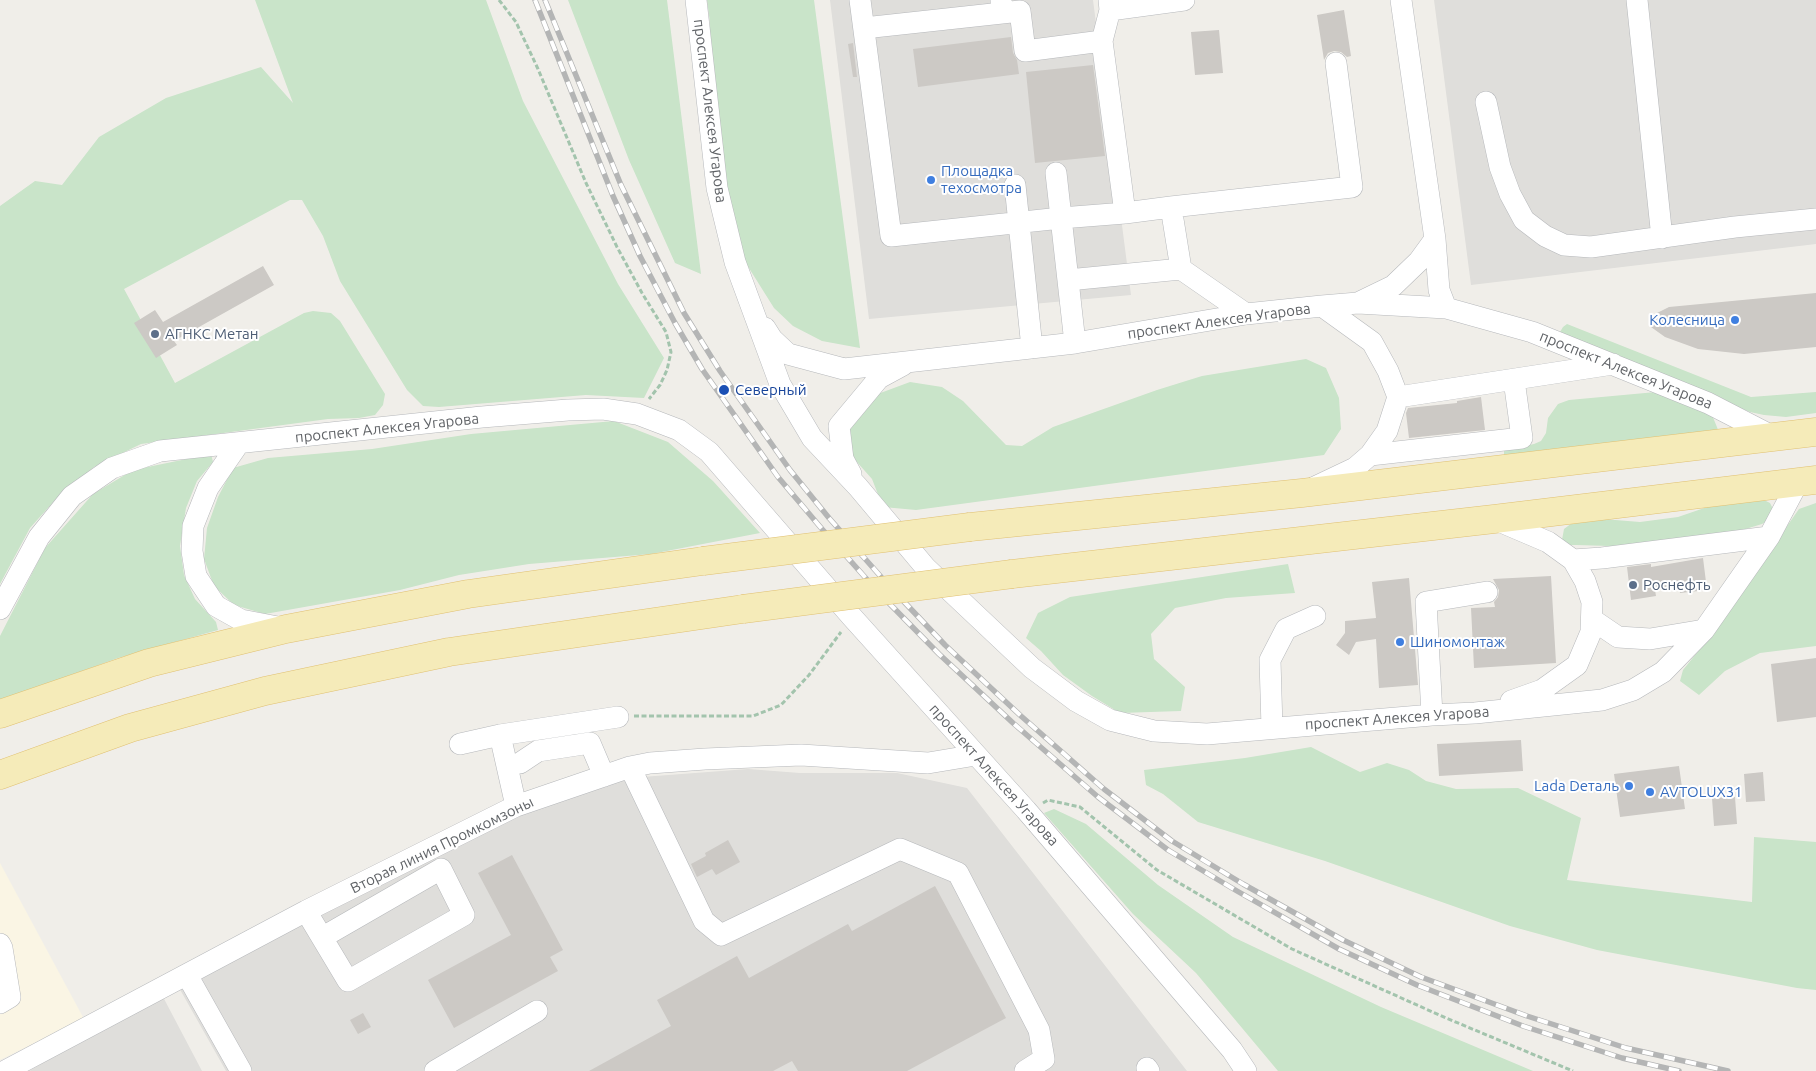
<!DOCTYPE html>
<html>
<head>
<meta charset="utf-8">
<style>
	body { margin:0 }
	canvas { display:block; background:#f0eee9 }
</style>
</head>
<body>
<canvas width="1816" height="1071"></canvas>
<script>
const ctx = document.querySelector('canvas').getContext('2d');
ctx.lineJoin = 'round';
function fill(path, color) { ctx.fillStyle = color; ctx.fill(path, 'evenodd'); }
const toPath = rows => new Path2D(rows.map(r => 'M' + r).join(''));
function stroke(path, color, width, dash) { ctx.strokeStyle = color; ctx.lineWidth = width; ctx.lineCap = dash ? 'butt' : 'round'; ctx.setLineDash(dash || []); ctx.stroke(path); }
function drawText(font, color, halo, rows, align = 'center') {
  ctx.font = font + ' Ubuntu,sans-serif'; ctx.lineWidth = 4; ctx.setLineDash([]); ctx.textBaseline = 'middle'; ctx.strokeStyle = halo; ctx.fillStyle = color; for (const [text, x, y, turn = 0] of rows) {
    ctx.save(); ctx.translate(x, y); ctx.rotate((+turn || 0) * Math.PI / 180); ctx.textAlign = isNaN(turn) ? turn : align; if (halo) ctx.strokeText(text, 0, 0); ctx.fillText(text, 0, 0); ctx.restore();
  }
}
fill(toPath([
	[0,863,84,1019,0,1060]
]), '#faf5e4');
fill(toPath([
	[830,0,1093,0,1131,295,869,319],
	[1434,0,1816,0,1816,244,1471,285],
	[748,769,800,773,897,773,967,788,1187,1071,226,1071,178,986,476,828,602,780],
	[162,995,202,1071,29,1071]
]), '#dfdedb');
fill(toPath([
	[255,0,486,0,523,101,618,284,664,358,644,398,586,395,439,407,423,406,407,390,340,281,323,236,302,200,290,200,124,289,175,383,304,313,313,311,331,313,340,321,385,394,383,405,375,415,359,418,328,419,141,444,94,467,56,499,30,528,0,584,0,206,35,181,62,185,99,137,166,98,261,67,293,103],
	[568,0,667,0,701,274,675,263,629,160],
	[707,0,814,0,860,348,822,341,793,326,774,308,737,249,708,81,710,23],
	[1567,324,1751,397,1816,392,1816,413,1786,417,1764,415,1750,412,1563,336,1560,332,1563,327],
	[1306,359,1326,368,1339,398,1341,429,1324,455,916,510,883,507,872,479,856,461,842,452,846,427,875,395,910,382,942,387,963,401,1006,445,1022,446,1053,427,1157,390,1202,376],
	[1656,392,1712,415,1719,432,1504,458,1504,450,1534,444,1541,441,1546,433,1548,418,1558,404,1569,400],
	[614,421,668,442,713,481,760,533,651,554,529,564,459,575,400,590,265,614,234,605,214,586,204,559,207,528,218,497,233,468,268,458,372,449,471,434],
	[211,454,213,462,197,481,186,508,180,546,184,575,195,599,216,622,218,630,118,658,0,701,0,636,45,548,93,494,133,470],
	[1764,500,1770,503,1774,511,1770,519,1762,524,1726,535,1643,547,1576,545,1567,545,1562,540,1564,529,1572,523,1603,519,1640,522,1678,517,1716,504],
	[1816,503,1816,646,1760,653,1725,671,1699,695,1680,681,1683,670,1708,639,1799,509],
	[1288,564,1295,593,1226,598,1175,608,1151,634,1154,659,1185,687,1181,711,1120,713,1092,696,1063,675,1041,651,1026,638,1038,613,1070,597],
	[1311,747,1360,772,1387,763,1409,770,1426,781,1456,789,1518,788,1581,818,1567,880,1752,902,1754,837,1816,842,1816,990,1797,988,1597,950,1510,926,1325,861,1198,822,1163,794,1146,785,1144,770,1245,758],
	[1054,809,1086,824,1158,885,1233,937,1381,1007,1533,1071,1278,1071,1196,973,1133,914,1044,813]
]), '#c9e4c9');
fill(toPath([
	[1344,10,1351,56,1347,57,1341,52,1334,51,1328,53,1324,60,1317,15],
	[1219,30,1223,73,1195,75,1191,32],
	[1011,37,1013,53,1017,60,1019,74,918,87,913,49],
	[853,43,857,77,853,77,848,44],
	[1093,65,1105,156,1035,163,1026,72],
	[263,266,274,285,174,341,177,345,156,358,134,323,155,310,163,322],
	[1816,293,1816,347,1744,354,1698,349,1665,337,1651,327,1657,313,1669,307],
	[1481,397,1485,430,1409,438,1406,413,1408,408,1457,403,1457,401],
	[1703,558,1707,590,1680,593,1679,587,1655,590,1656,596,1631,600,1627,567,1651,564,1651,567],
	[1551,576,1556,663,1474,668,1471,608,1495,607,1494,602,1498,597,1499,590,1493,579],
	[1409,578,1418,685,1379,688,1376,639,1356,642,1349,655,1336,645,1345,633,1345,621,1376,618,1372,582],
	[1816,658,1816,717,1777,722,1771,664],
	[1521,740,1523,771,1439,776,1437,744],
	[1679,766,1685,809,1620,817,1614,774],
	[1763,772,1765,801,1746,802,1744,774],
	[1735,797,1737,824,1714,826,1712,798],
	[728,840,740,862,716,875,712,869,697,877,691,864,706,856,705,853],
	[512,855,563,950,550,957,558,971,454,1028,428,980,511,935,478,873],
	[935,886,1006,1018,907,1071,798,1071,792,1061,773,1071,589,1071,671,1026,657,1000,737,956,749,978,848,924,852,931],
	[363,1013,371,1027,358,1034,350,1020]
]), '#ccc9c5');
const minor = toPath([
	[696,0,717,188,735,262,780,384,812,438,858,487,926,568,1032,668,1076,701,1110,720,1154,731,1207,734,1432,715,1475,713,1602,700,1633,690,1663,672,1704,630,1769,537,1798,482],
	[860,0,891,236,1061,218,1125,213,1171,207,1352,187,1336,63],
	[1001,0,1002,13,1020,11,1025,51,1102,41],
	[1109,0,1110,10,1102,41,1125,213],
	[1401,0,1435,239,1439,290,1446,308],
	[1637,0,1662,238],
	[1110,10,1184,0],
	[864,28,1002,13],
	[1486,102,1500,167,1510,194,1524,220,1545,236,1564,245,1591,247,1735,227,1816,219],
	[1056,173,1075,343],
	[1015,185,1032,348],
	[1171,207,1181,269],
	[1068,280,1181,269,1246,314],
	[1360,302,1393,286,1419,261,1435,239],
	[765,328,772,339,788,354,844,369,1075,343,1246,314,1322,306,1358,303,1446,308,1532,332,1708,403,1774,437],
	[1398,397,1613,364],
	[239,443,208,488,193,526,192,551,196,576,216,606,241,620,283,628],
	[1370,455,1522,438,1514,380],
	[851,474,843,459,839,426,879,378,903,365],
	[1315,487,1355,468,1370,455,1387,431,1398,397,1388,371,1372,342,1322,306],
	[1494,519,1548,542,1573,560,1585,581,1592,602,1591,632,1577,665,1542,690,1511,701],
	[1573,560,1602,558,1769,537],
	[0,609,39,537,72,496,112,468,160,451,482,417,568,410,603,409,637,414,679,430,709,452,852,617,1026,810,1232,1050,1246,1071],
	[1593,620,1618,637,1650,639,1704,630],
	[1432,715,1426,602,1487,592],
	[1272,728,1270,660,1286,629,1315,616],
	[500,735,516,806],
	[460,744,500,735,618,717],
	[520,763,538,751,590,743,604,776],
	[630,767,704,921,721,935,900,849,958,873,1039,1030,1044,1059,1025,1071],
	[306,911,348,981,464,915,441,869,323,937],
	[0,944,2,948,10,997,0,1003],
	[187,975,241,1071],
	[1147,1068,1149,1071],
	[5,1071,306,911,516,806,630,767,650,763,705,759,801,755,928,763,976,755],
	[435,1071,537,1011]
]);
const major = toPath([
	[970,527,1302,493,1816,432],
	[1012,574,1494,519,1816,480],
	[0,714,149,663,286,629,468,594,703,561],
	[0,775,130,728,265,691,449,652,743,609]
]);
stroke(minor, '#b6b8bb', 22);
stroke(major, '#e0c072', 29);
stroke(toPath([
	[499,0,516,22,538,69,586,183,617,247,642,293,666,332,671,352,667,370,660,385,649,399],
	[634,716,753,716,781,705,809,675,841,632],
	[1043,803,1048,800,1080,807,1157,870,1292,949,1446,1018,1573,1071]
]), '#a3c4ad', 3, [5, 2.5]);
stroke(minor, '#fff', 21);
stroke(major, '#f5ebb9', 28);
const rail = toPath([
	[535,0,613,196,640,256,675,323,702,369,778,477,822,529,880,594,939,654,1013,723,1098,797,1168,850,1237,891,1339,949,1417,985,1523,1026,1622,1058,1679,1071],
	[545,0,621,185,684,313,720,371,790,470,829,518,890,587,945,645,1021,716,1104,789,1172,841,1243,884,1343,940,1421,977,1527,1016,1626,1048,1728,1071]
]);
stroke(rail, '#b4b5b5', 5.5);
stroke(rail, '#fff', 4, [11]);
const majorBridge = toPath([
	[703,561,970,527],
	[743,609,1012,574]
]);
stroke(majorBridge, '#e0c072', 29, []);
stroke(majorBridge, '#f5ebb9', 28);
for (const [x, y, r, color] of [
	[931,180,5,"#3f7fe0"],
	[1735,320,5,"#3f7fe0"],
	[155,334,5,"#5c6f8a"],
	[724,390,6,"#1a4fb4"],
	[1633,585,5,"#5c6f8a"],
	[1400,642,5,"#3f7fe0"],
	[1629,786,5,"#3f7fe0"],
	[1650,792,5,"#3f7fe0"]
]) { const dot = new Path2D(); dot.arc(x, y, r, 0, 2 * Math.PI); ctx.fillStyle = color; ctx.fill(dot); stroke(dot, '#fff', 2); }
drawText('15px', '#606367', '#fff', [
	["проспект Алексея Угарова",710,111,83],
	["проспект Алексея Угарова",1219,321,-8],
	["проспект Алексея Угарова",1626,370,22],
	["проспект Алексея Угарова",387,428,-6],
	["проспект Алексея Угарова",1397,718,-4],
	["проспект Алексея Угарова",994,775,48],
	["Вторая линия Промкомзоны",442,845,-26]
]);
drawText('15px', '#366cbe', '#fff', [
	["Площадка",941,171],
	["техосмотра",941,188],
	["Колесница",1725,320,"right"],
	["Шиномонтаж",1410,642],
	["Lada Dеталь",1619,786,"right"],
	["AVTOLUX31",1660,792]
], 'left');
drawText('15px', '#4e5e75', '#fff', [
	["АГНКС Метан",165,334],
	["Роснефть",1643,585]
], 'left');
drawText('15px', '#164399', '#fff', [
	["Северный",735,390]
], 'left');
</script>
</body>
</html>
